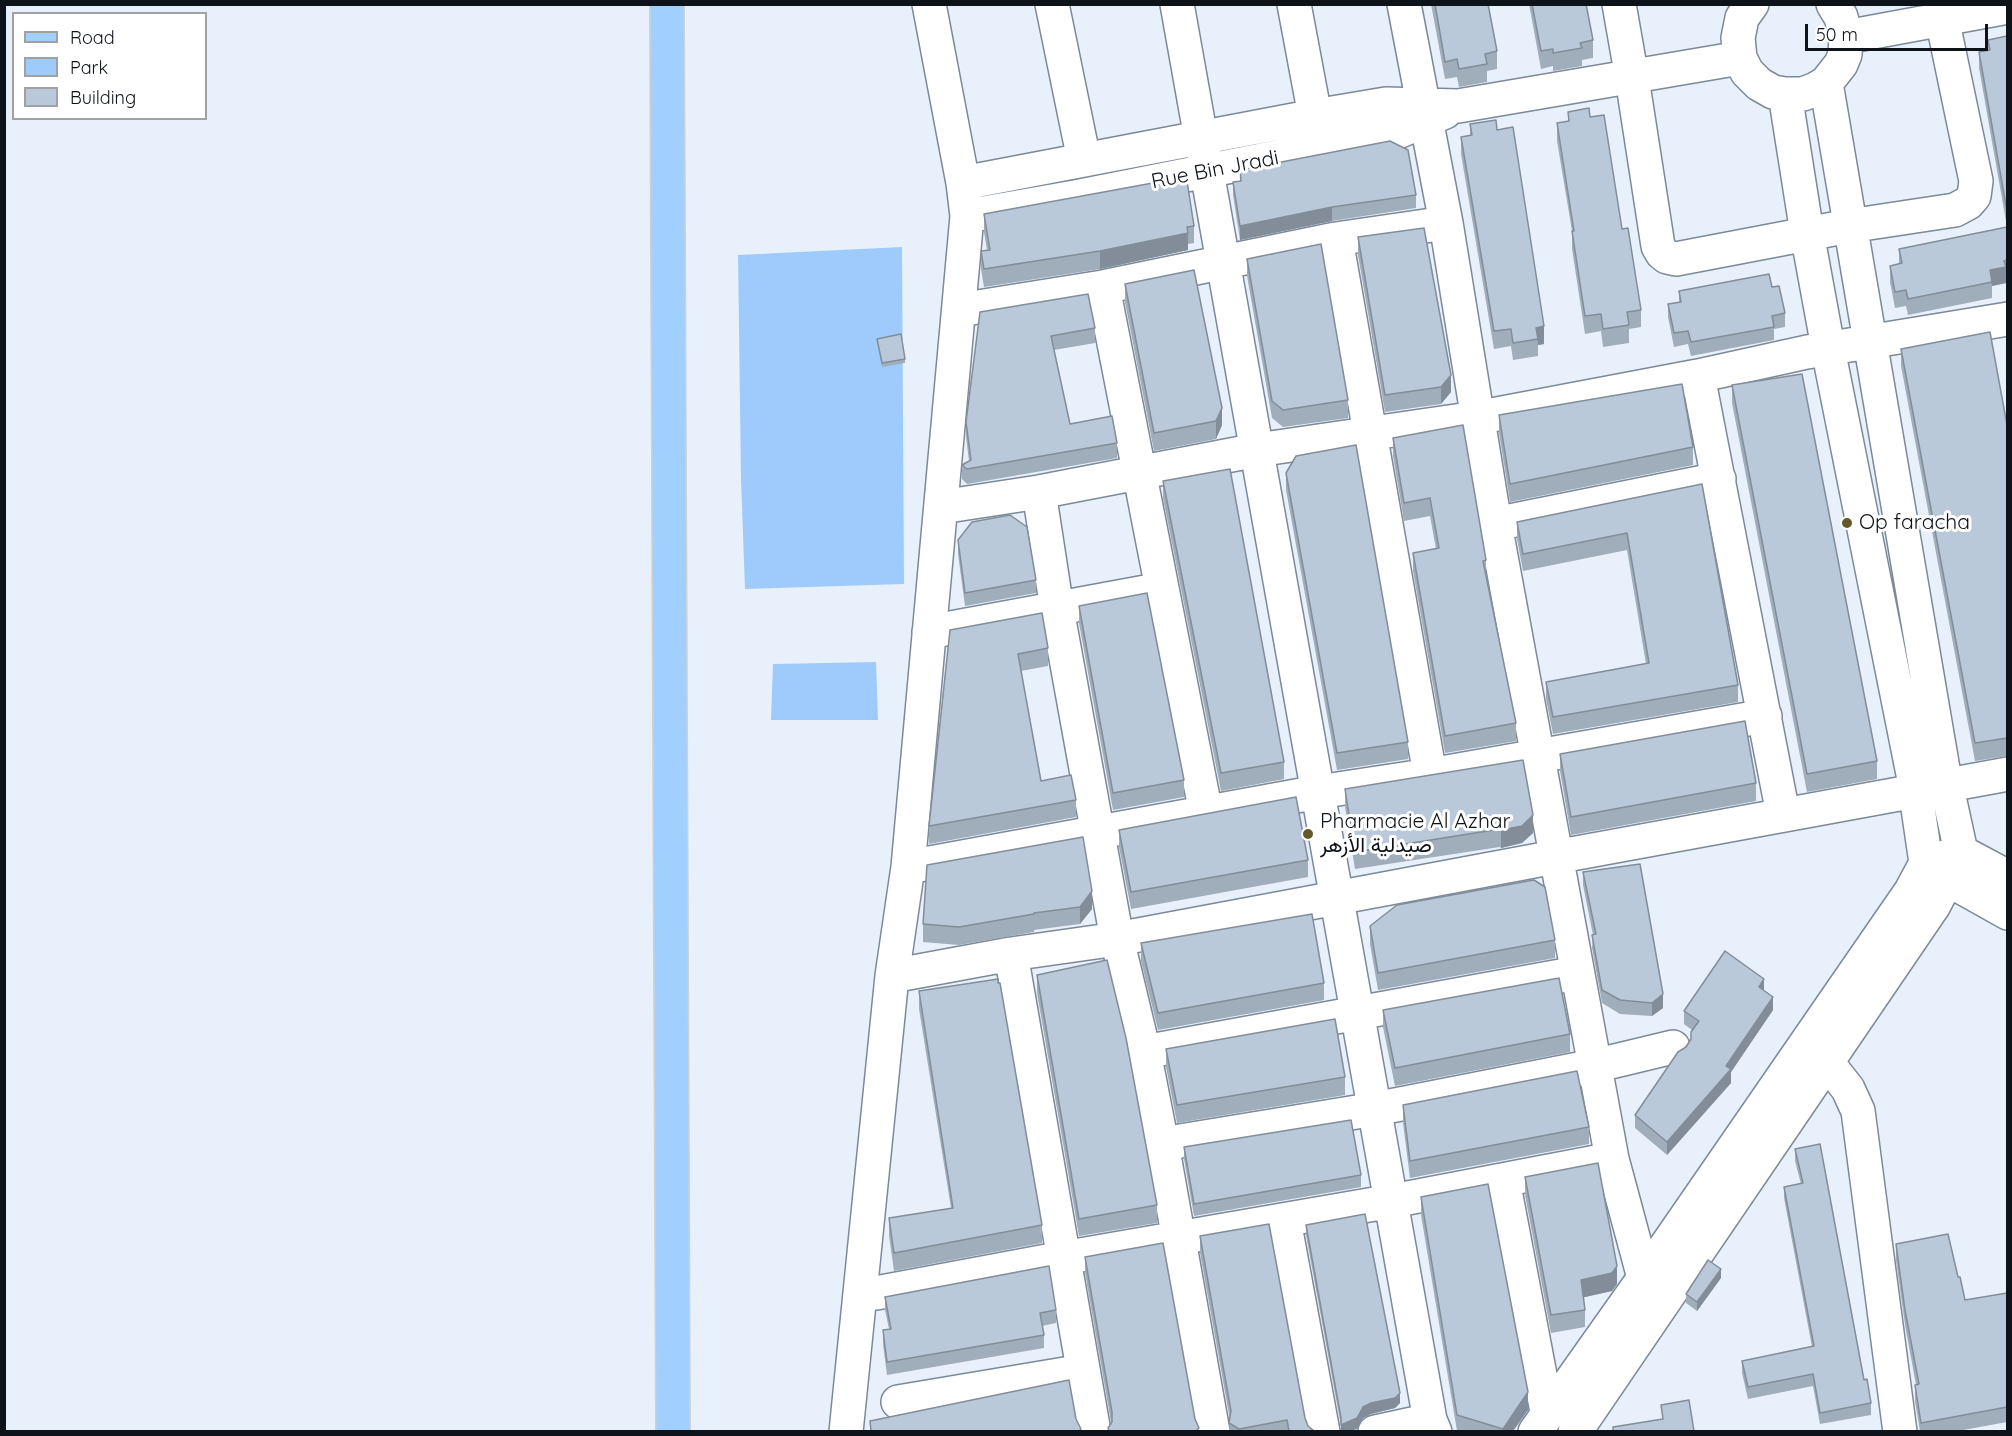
<!DOCTYPE html>
<html>
<head>
<meta charset="utf-8">
<style>
	body { margin:0 }
	#map { position:relative; width:2012px; height:1436px; overflow:hidden; background:#e8f1fb; font-family:Quicksand,sans-serif }
	canvas { display:block }
	.frame { position:absolute; inset:0; border:6px solid #0e1319; pointer-events:none }
	.legend { position:absolute; left:12px; top:12px; width:195px; height:108px; box-sizing:border-box; background:#fff; border:2px solid #9fa1a3; margin:0; padding:8px 10px; list-style:none; font-size:18px; color:#0e1319 }
	.legend li { display:flex; align-items:center; gap:12px; height:30px }
	.legend b { width:30px; border:2px solid #9fa1a3 }
	.scale { position:absolute; left:1805px; top:24px; width:183px; height:27px; box-sizing:border-box; border:3px solid #0e1319; border-top:0; padding-left:8px; font-size:18px; line-height:21px; white-space:nowrap; color:#0e1319; -webkit-text-stroke:4px #fff; paint-order:stroke }
</style>
</head>
<body>
<div id="map">
<canvas width="2012" height="1436"></canvas>
<div class="frame"></div>
<ul class="legend">
<li><b style="height:8px;background:#a1d0ff"></b>Road</li>
<li><b style="height:16px;background:#9ecbfc"></b>Park</li>
<li><b style="height:16px;background:#bac9da"></b>Building</li>
</ul>
<div class="scale">50 m</div>
</div>
<script>
const ctx = document.querySelector('canvas').getContext('2d');
ctx.lineJoin = 'round';
function fill(path, color) { ctx.fillStyle = color; ctx.fill(path, 'evenodd'); }
const toPath = rows => new Path2D(rows.map(r => 'M' + r).join(''));
function stroke(path, color, width, dash) { ctx.strokeStyle = color; ctx.lineWidth = width; ctx.lineCap = dash ? 'butt' : 'round'; ctx.setLineDash(dash || []); ctx.stroke(path); }
function drawText(font, color, halo, rows, align = 'center') {
  ctx.font = font + ' Quicksand,Vazirmatn,sans-serif'; ctx.lineWidth = 6; ctx.setLineDash([]); ctx.textBaseline = 'middle'; ctx.strokeStyle = halo; ctx.fillStyle = color; for (const [text, x, y, turn = 0] of rows) {
    ctx.save(); ctx.translate(x, y); ctx.rotate((+turn || 0) * Math.PI / 180); ctx.textAlign = isNaN(turn) ? turn : align; if (halo) ctx.strokeText(text, 0, 0); ctx.fillText(text, 0, 0); ctx.restore();
  }
}
fill(toPath([
	[902,247,904,584,745,589,741,479,738,255],
	[876,662,878,720,771,720,773,664]
]), '#9ecbfc');
const minor = toPath([
	[1052,4,1084,160],
	[1177,4,1430,1420,1435,1432],
	[1294,4,1315,116],
	[1404,4,1446,223,1495,524,1612,1159,1644,1278,1651,1290],
	[1619,4,1632,78,1658,246,1662,253,1667,257,1676,259,1849,226,1955,210,1968,203,1974,196,1976,181,1939,4],
	[1752,4,1742,18,1738,38,1740,58,1747,72,1759,84,1773,92,1785,94,1803,94,1816,89,1826,83,1841,64,1845,54,1846,37,1841,17,1833,4],
	[1846,37,2008,7],
	[963,183,1315,116,1386,104,1458,106,1740,58],
	[967,216,1075,197,1393,134,1445,112],
	[1336,239,1430,775],
	[1103,287,1206,813],
	[959,310,1103,287,1336,239,1446,223],
	[1698,376,1783,814],
	[1039,492,1057,609,1117,939,1144,1052,1162,1144,1213,1432],
	[941,507,1039,492,1257,450,1476,418,1698,376,1807,352,2008,319],
	[1495,524,1719,479],
	[929,632,1162,589],
	[1942,858,1961,852,2008,877],
	[908,867,1318,792,1430,775,1765,716],
	[1932,868,1949,880,2008,913],
	[1011,954,1094,1432],
	[892,976,1011,954,1117,939,1555,857,2008,774],
	[1811,1048,1826,1061,1848,1089,1858,1111,1900,1432],
	[1144,1052,1577,973],
	[1162,1144,1375,1109,1594,1066,1673,1047],
	[1503,1180,1547,1412],
	[1284,1220,1323,1432],
	[876,1293,1063,1258,1392,1201,1612,1159],
	[898,1402,1083,1371],
	[846,1432,892,976,908,867,967,216,963,183,929,4],
	[1375,1432,1430,1420],
	[1535,1432,1644,1278,1911,891,1926,863,1913,774,1832,369,1807,233,1785,94],
	[1575,1432,1934,905,1961,852,1943,769,1826,83]
]);
const major = toPath([
	[667,4,673,1432]
]);
stroke(minor, '#7b8998', 36);
stroke(major, '#cfd0d1', 36);
stroke(minor, '#fff', 33);
stroke(major, '#a1d0ff', 33);
fill(toPath([
	[1431,4,1488,4,1497,51,1497,69,1487,71,1487,82,1459,87,1457,77,1445,79],
	[1529,4,1586,4,1593,40,1593,58,1582,60,1582,66,1553,71,1553,66,1541,69],
	[2007,36,2007,276,2006,277,2006,283,1992,286,1992,298,1908,315,1906,306,1895,308,1890,282,1890,266,1899,264,1899,249,2007,227,1979,68,1979,52,1988,50,1988,40],
	[1568,112,1590,117,1622,229,1641,310,1641,327,1629,329,1629,343,1603,347,1601,331,1585,334,1572,249,1572,231,1557,141,1557,123,1568,121],
	[1470,124,1497,130,1544,344,1538,345,1538,356,1513,360,1511,346,1494,349,1461,154,1461,137,1470,135],
	[1240,170,1416,195,1416,208,1332,221,1240,240,1233,195,1233,182,1240,181],
	[1170,184,1194,226,1194,243,1188,244,1188,250,1100,269,984,287,981,269,981,251,987,250,984,232,984,214],
	[1358,237,1451,392,1441,404,1385,412,1358,255],
	[1247,259,1348,400,1348,418,1283,427,1272,418,1247,276],
	[1125,284,1222,425,1216,439,1154,451,1125,302],
	[1772,287,1785,313,1785,327,1774,329,1774,340,1691,356,1688,344,1674,347,1668,317,1668,304,1679,302,1679,291],
	[980,312,1095,328,1095,343,1054,350,1070,424,1117,443,1117,458,967,484,962,479,962,465,969,461,966,437,966,422],
	[877,339,905,359,905,363,882,367],
	[1901,349,2007,425,2007,756,1975,761,1901,366],
	[1732,385,1877,761,1877,779,1807,792,1732,403],
	[1499,415,1693,447,1693,465,1510,502,1499,433],
	[1393,438,1486,560,1486,573,1516,723,1516,741,1445,753,1413,571,1413,553,1436,549,1430,516,1404,521,1393,456],
	[1286,473,1408,742,1408,759,1337,770,1286,490],
	[1163,481,1284,762,1284,779,1221,791,1163,498],
	[1702,484,1738,685,1738,702,1553,734,1546,699,1546,682,1646,664,1627,550,1523,571,1517,539,1517,522],
	[958,540,1036,580,1036,593,965,606,958,554],
	[1079,606,1184,780,1184,797,1113,810,1079,623],
	[950,630,1048,648,1048,666,1021,671,1041,781,1076,800,1076,817,929,844,929,826],
	[1560,754,1756,783,1756,801,1571,835,1560,771],
	[1345,789,1533,833,1522,843,1501,848,1500,847,1355,869,1345,807],
	[1119,830,1308,860,1308,877,1131,909,1119,847],
	[927,865,1092,909,1080,924,1034,930,1034,932,959,945,923,942,923,924],
	[1583,872,1663,1008,1652,1016,1620,1014,1602,1003,1592,948,1593,935,1583,885],
	[1370,926,1555,940,1555,958,1378,990,1370,944],
	[1141,943,1324,983,1324,1000,1158,1030,1141,961],
	[1037,975,1157,1205,1157,1223,1079,1236,1037,993],
	[1764,990,1773,1010,1731,1072,1731,1083,1667,1155,1635,1128,1635,1115,1691,1039,1692,1030,1684,1024,1684,1011],
	[919,991,1042,1225,1042,1243,894,1271,889,1236,889,1218,951,1208,919,1009],
	[1383,1010,1570,1034,1570,1052,1395,1086,1383,1027],
	[1166,1049,1345,1077,1345,1095,1177,1123,1166,1067],
	[1403,1105,1589,1127,1589,1144,1410,1178,1403,1123],
	[1184,1147,1361,1175,1361,1187,1194,1216,1184,1159],
	[1795,1149,1871,1403,1871,1415,1820,1424,1813,1386,1748,1399,1742,1373,1742,1361,1812,1347,1784,1198,1784,1187,1801,1184,1795,1161],
	[1525,1177,1617,1284,1612,1291,1584,1297,1585,1310,1585,1327,1551,1333,1525,1195],
	[1421,1197,1528,1410,1513,1431,1457,1431,1421,1215],
	[1306,1225,1400,1403,1395,1408,1371,1414,1363,1418,1357,1429,1341,1431,1341,1426,1306,1235],
	[1200,1236,1308,1426,1313,1431,1229,1431,1230,1420,1200,1253],
	[1896,1244,1958,1277,1965,1300,2007,1293,2007,1422,1958,1431,1920,1431,1915,1401,1915,1385,1916,1385,1905,1325,1896,1260],
	[1085,1257,1195,1419,1199,1431,1108,1431,1108,1428,1111,1422,1085,1273],
	[1721,1278,1697,1311,1686,1303,1686,1294],
	[885,1297,1056,1310,1056,1323,1042,1326,1044,1335,1044,1348,887,1375,883,1344,883,1330,889,1329,885,1310]
]), '#a0adbb');
fill(toPath([
	[1332,207,1332,221,1240,240,1240,226],
	[1188,233,1188,250,1100,269,1100,251],
	[2006,267,2006,283,1992,286,1990,270],
	[1544,326,1544,344,1538,345,1536,328],
	[1451,375,1451,392,1441,404,1441,387],
	[1222,408,1222,425,1216,439,1216,421],
	[1533,815,1533,833,1522,843,1501,848,1501,830],
	[1092,891,1092,909,1080,924,1080,907],
	[1764,979,1764,993,1759,987],
	[1663,994,1663,1008,1652,1016,1652,1003],
	[1773,997,1773,1010,1731,1072,1731,1083,1667,1155,1667,1142,1726,1066],
	[1617,1266,1617,1284,1612,1291,1581,1298,1581,1280],
	[1721,1269,1721,1278,1697,1311,1697,1302],
	[1528,1392,1528,1410,1513,1431,1503,1431,1503,1429],
	[1400,1393,1400,1403,1395,1408,1371,1414,1363,1418,1357,1429,1350,1431,1341,1431,1341,1425,1363,1407,1371,1403]
]), '#828d99');
const building = toPath([
	[1435,4,1488,4,1497,51,1485,54,1487,64,1459,69,1457,59,1445,62,1435,4],
	[1532,4,1586,4,1593,40,1580,43,1582,48,1553,53,1553,49,1541,51,1532,4],
	[2007,36,2007,211,1979,52,1990,50,1988,40,2007,36],
	[1589,108,1590,117,1604,115,1622,229,1628,228,1641,310,1627,312,1629,325,1603,329,1601,314,1585,316,1572,231,1574,231,1557,123,1569,121,1568,112,1589,108],
	[1496,120,1497,130,1513,127,1544,326,1536,328,1538,339,1513,343,1511,329,1494,331,1461,137,1472,135,1470,124,1496,120],
	[1390,141,1408,150,1416,195,1332,207,1240,226,1233,182,1241,181,1240,170,1390,141],
	[1169,180,1170,184,1187,181,1194,226,1187,227,1188,233,1100,251,984,269,981,251,990,250,984,214,1169,180],
	[2007,227,2007,260,2004,261,2006,267,1990,270,1992,282,1908,299,1906,290,1895,292,1890,266,1902,263,1899,249,2007,227],
	[1424,228,1451,375,1441,387,1385,395,1358,237,1424,228],
	[1321,244,1348,400,1283,410,1272,401,1247,259,1321,244],
	[1194,270,1222,408,1216,421,1154,433,1125,284,1194,270],
	[1769,274,1772,287,1779,286,1785,313,1772,316,1774,327,1691,342,1688,331,1674,333,1668,304,1681,302,1679,291,1769,274],
	[1088,294,1095,328,1051,336,1070,424,1112,416,1117,443,967,469,962,465,971,460,966,422,980,312,1088,294],
	[1990,332,2007,425,2007,738,1975,743,1901,349,1990,332],
	[901,334,905,359,882,363,877,339,901,334],
	[1802,374,1877,761,1807,774,1732,385,1802,374],
	[1682,384,1693,447,1510,484,1499,415,1682,384],
	[1463,425,1486,560,1483,561,1516,723,1445,736,1413,553,1439,548,1430,498,1404,503,1393,438,1463,425],
	[1356,445,1408,742,1337,753,1286,473,1296,456,1356,445],
	[1230,469,1284,762,1221,773,1163,481,1230,469],
	[1702,484,1738,685,1553,717,1546,682,1649,663,1627,533,1523,554,1517,522,1702,484],
	[1010,515,1027,527,1036,580,965,593,958,540,972,522,1010,515],
	[1147,593,1184,780,1113,793,1079,606,1147,593],
	[1042,613,1048,648,1018,654,1041,781,1071,775,1076,800,929,826,950,630,1042,613],
	[1745,721,1756,783,1571,817,1560,754,1745,721],
	[1523,760,1533,815,1522,826,1501,830,1500,829,1355,852,1345,789,1523,760],
	[1296,797,1308,860,1131,892,1119,830,1296,797],
	[1083,837,1092,891,1080,907,1034,913,1034,914,959,927,923,924,927,865,1083,837],
	[1640,864,1663,994,1652,1003,1620,1000,1602,990,1592,935,1596,934,1583,872,1640,864],
	[1534,880,1545,887,1555,940,1378,973,1370,926,1397,905,1534,880],
	[1312,914,1324,983,1158,1013,1141,943,1312,914],
	[1725,951,1764,979,1759,987,1773,997,1726,1066,1731,1069,1667,1142,1635,1115,1678,1052,1686,1047,1691,1039,1691,1032,1699,1021,1684,1011,1725,951],
	[1107,960,1126,1038,1157,1205,1079,1219,1037,975,1107,960],
	[1559,978,1570,1034,1395,1068,1383,1010,1559,978],
	[998,979,998,983,1000,983,1042,1225,894,1253,889,1218,953,1208,919,991,998,979],
	[1335,1019,1345,1077,1177,1105,1166,1049,1335,1019],
	[1577,1071,1589,1127,1410,1161,1403,1105,1577,1071],
	[1351,1120,1361,1175,1194,1204,1184,1147,1351,1120],
	[1820,1144,1864,1380,1867,1379,1871,1403,1820,1413,1813,1374,1748,1387,1742,1361,1814,1346,1784,1187,1803,1183,1795,1149,1820,1144],
	[1598,1163,1617,1266,1612,1273,1581,1280,1585,1310,1551,1315,1525,1177,1598,1163],
	[1488,1184,1528,1392,1503,1429,1457,1415,1421,1197,1488,1184],
	[1365,1214,1400,1393,1395,1398,1371,1403,1363,1407,1357,1418,1341,1425,1341,1418,1306,1225,1365,1214],
	[1269,1224,1305,1418,1308,1426,1313,1430,1308,1431,1289,1431,1287,1420,1239,1429,1229,1423,1231,1411,1200,1236,1269,1224],
	[1948,1234,1958,1277,1960,1277,1965,1300,2007,1293,2007,1407,1921,1423,1915,1385,1919,1384,1905,1310,1896,1244,1948,1234],
	[1163,1243,1195,1419,1199,1428,1196,1431,1109,1431,1108,1428,1112,1422,1112,1412,1085,1257,1163,1243],
	[1708,1260,1721,1269,1697,1302,1686,1294,1708,1260],
	[1049,1266,1056,1310,1040,1313,1044,1335,887,1362,883,1330,891,1329,885,1297,1049,1266],
	[1069,1380,1076,1419,1081,1429,1079,1431,871,1431,870,1421,1069,1380],
	[1689,1400,1694,1431,1613,1431,1613,1427,1663,1419,1661,1405,1689,1400]
]);
fill(building, '#bac9da');
stroke(building, '#828d99', 1.5);
for (const [x, y, r, color] of [
	[1847,523,6,"#625b27"],
	[1308,834,6,"#625b27"]
]) { const dot = new Path2D(); dot.arc(x, y, r, 0, 2 * Math.PI); ctx.fillStyle = color; ctx.fill(dot); stroke(dot, '#fff', 2); }
drawText('21px', '#0e1319', '#fff', [
	["Rue Bin Jradi",1215,170,-11]
]);
drawText('21px', '#0e1319', '#fff', [
	["Op faracha",1859,523],
	["Pharmacie Al Azhar",1320,822],
	["صيدلية الأزهر",1320,846]
], 'left');
</script>
</body>
</html>
